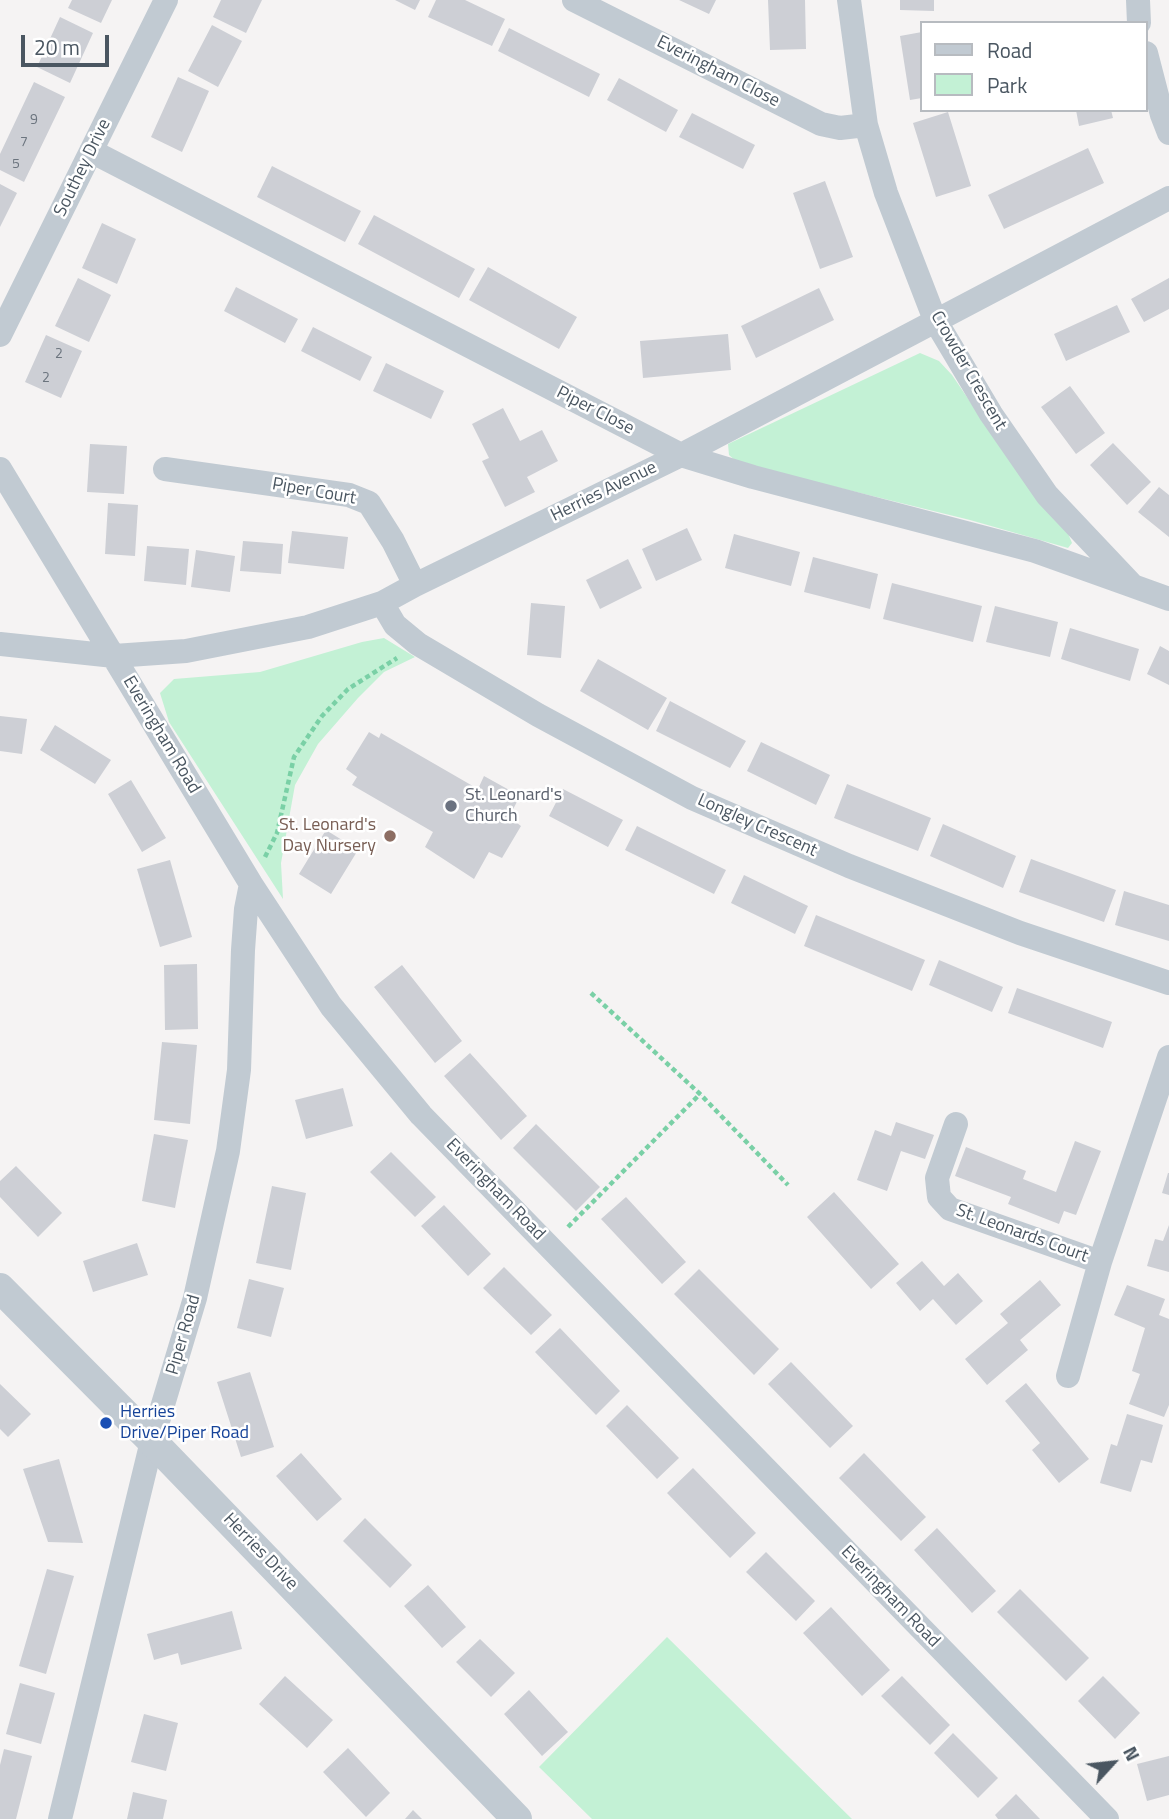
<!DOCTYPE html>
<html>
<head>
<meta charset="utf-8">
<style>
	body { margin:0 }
	#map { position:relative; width:1169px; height:1819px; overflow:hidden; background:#f5f3f3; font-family:"Titillium Web",sans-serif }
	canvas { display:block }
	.legend { position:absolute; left:920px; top:21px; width:228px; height:91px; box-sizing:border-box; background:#fff; border:2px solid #b7bbc0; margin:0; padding:9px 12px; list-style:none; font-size:21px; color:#4a5661 }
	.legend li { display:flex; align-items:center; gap:14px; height:35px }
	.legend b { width:35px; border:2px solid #b7bbc0 }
	.north { position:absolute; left:1078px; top:1728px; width:70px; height:70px; -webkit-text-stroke:5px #fff; paint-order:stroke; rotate:63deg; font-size:19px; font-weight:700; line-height:28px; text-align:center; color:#4a5661 }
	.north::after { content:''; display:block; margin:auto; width:24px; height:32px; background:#4a5661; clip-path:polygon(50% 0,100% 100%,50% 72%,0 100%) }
	.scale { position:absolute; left:21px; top:35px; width:88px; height:32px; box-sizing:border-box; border:4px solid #4a5661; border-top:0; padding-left:9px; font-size:21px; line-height:24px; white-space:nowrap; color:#4a5661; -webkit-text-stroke:5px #fff; paint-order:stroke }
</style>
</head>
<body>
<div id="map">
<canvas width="1169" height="1819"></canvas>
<ul class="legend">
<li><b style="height:9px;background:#c1cad2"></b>Road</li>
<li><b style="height:19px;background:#c3f1d5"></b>Park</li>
</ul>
<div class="north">N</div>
<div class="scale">20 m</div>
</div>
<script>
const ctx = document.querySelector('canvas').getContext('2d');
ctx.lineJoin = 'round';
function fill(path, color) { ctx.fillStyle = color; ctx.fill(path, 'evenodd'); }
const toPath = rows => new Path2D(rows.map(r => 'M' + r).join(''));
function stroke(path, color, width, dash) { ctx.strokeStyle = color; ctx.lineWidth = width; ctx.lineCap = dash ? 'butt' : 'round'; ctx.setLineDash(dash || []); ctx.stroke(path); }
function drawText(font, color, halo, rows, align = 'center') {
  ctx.font = font + ' "Titillium Web",sans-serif'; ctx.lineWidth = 5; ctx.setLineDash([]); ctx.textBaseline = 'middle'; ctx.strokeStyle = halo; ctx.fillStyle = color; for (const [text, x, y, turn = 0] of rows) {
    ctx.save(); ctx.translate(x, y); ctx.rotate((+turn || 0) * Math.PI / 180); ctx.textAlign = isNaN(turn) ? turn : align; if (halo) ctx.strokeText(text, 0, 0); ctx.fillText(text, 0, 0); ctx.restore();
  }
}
fill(toPath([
	[920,353,939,361,952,375,1030,490,1067,531,1072,543,1068,548,970,520,738,463,729,455,728,444],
	[384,638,415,657,384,672,358,698,318,744,295,785,281,863,283,899,169,722,160,693,174,679,260,672,362,642],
	[667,1637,852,1819,592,1819,539,1767]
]), '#c3f1d5');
fill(toPath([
	[72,0,112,0,101,23,68,8],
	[221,0,262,0,246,33,213,17],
	[395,0,420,0,415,10],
	[436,0,465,0,505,19,492,46,428,17],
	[679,0,716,0,709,14],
	[768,0,805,0,806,49,770,50],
	[900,0,934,0,934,11,900,10],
	[60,17,93,33,70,83,37,67],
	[212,25,242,41,218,87,188,71],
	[509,28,600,74,589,97,498,51],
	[922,32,922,98,910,100,900,36],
	[178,77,209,91,182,152,151,137],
	[619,78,678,110,666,132,607,100],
	[34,82,65,97,24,182,0,170,0,154],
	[1076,110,1111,110,1113,118,1079,126],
	[948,112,971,186,936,197,913,123],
	[692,113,755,145,743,169,679,137],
	[1088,148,1104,183,1004,229,988,195],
	[272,166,361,211,345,242,257,197],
	[825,181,853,257,820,269,793,193],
	[0,184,17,193,0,227],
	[374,215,475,269,459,298,358,244],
	[102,223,136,239,117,284,82,268],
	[488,267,577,317,559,349,469,300],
	[78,278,111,295,89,342,55,326],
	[1169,278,1169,309,1144,322,1131,299],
	[236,287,298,319,285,343,224,311],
	[819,288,834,320,756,358,741,326],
	[1117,305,1130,332,1066,361,1054,334],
	[313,327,372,357,360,381,301,351],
	[728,334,731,370,643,378,640,341],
	[46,335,82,351,61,398,25,382],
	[386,363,444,391,431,419,373,391],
	[1070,386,1105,433,1076,454,1041,407],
	[503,408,520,441,542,430,558,461,527,477,535,492,505,507,482,461,489,458,472,424],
	[1113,443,1151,482,1127,505,1090,465],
	[90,444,127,446,124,494,87,492],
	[1159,487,1169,495,1169,537,1138,512],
	[108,503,138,505,135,556,105,554],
	[687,528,702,560,656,581,642,549],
	[292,531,348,537,344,569,288,563],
	[734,534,800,552,791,586,725,568],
	[243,541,283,544,281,574,240,571],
	[147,546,189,549,186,585,144,581],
	[196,550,235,556,230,592,191,587],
	[813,557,878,574,870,609,804,592],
	[628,559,642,588,600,609,586,580],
	[892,583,982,606,973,642,883,619],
	[531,603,565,606,561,658,527,655],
	[995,606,1058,622,1050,657,986,642],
	[1070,628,1139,649,1130,681,1061,659],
	[1160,646,1169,651,1169,685,1147,674],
	[598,659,667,698,648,730,580,691],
	[670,701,746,741,730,768,656,731],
	[0,716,27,719,22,754,0,751],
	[55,725,111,760,95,784,40,750],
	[369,732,379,738,381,733,478,789,484,776,520,796,509,817,521,826,502,858,489,852,474,879,425,847,433,832,352,785,357,777,346,769],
	[761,742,830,775,816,805,747,771],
	[131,780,166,838,142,852,108,794],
	[847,784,931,818,918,851,834,818],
	[563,789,623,820,608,847,549,816],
	[943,824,1016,856,1003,888,930,856],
	[637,826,726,870,714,894,625,850],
	[326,830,358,850,331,894,299,874],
	[1031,859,1116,890,1104,922,1019,892],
	[170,860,192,937,160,947,137,869],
	[744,875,808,906,795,934,731,903],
	[1124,891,1169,905,1169,941,1115,925],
	[816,915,925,960,912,991,804,946],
	[939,960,1003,987,992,1012,929,985],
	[197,964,198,1029,165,1030,164,965],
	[402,965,462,1041,435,1063,374,987],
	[1017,988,1112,1022,1103,1048,1008,1013],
	[162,1042,197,1045,190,1124,154,1120],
	[470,1053,527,1116,501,1140,444,1076],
	[343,1088,353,1126,306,1139,295,1100],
	[896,1122,934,1135,925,1159,901,1151,887,1191,857,1180,875,1130,891,1136],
	[536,1124,600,1187,576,1211,513,1148],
	[154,1134,188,1140,175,1208,142,1201],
	[1075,1141,1101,1151,1076,1215,1064,1211,1059,1224,1008,1204,1011,1197,955,1176,966,1147,1026,1171,1023,1179,1056,1192],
	[391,1152,436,1197,415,1217,370,1172],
	[16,1166,62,1213,38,1237,0,1197,0,1181],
	[1168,1173,1169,1173,1169,1195,1162,1193],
	[272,1186,306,1193,291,1270,256,1263],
	[834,1192,899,1264,871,1289,807,1217],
	[626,1197,686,1262,662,1284,601,1219],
	[444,1205,491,1254,468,1276,421,1226],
	[1169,1225,1169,1272,1147,1266,1155,1239,1163,1241],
	[137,1243,148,1275,93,1292,83,1261],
	[922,1261,944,1286,958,1273,983,1301,956,1325,933,1299,920,1311,896,1283],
	[504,1267,552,1315,531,1335,483,1288],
	[699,1269,779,1349,754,1375,674,1294],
	[249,1279,284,1288,271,1337,237,1328],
	[1040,1280,1061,1305,1020,1340,1028,1350,987,1385,965,1359,1008,1323,1000,1314],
	[1127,1285,1165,1299,1159,1315,1169,1319,1169,1405,1164,1417,1129,1404,1140,1374,1132,1371,1145,1328,1114,1315],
	[560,1328,620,1391,596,1415,535,1352],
	[791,1362,853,1426,830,1448,768,1384],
	[250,1372,274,1447,241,1457,217,1382],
	[1026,1383,1089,1459,1059,1483,1032,1450,1040,1443,1005,1401],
	[0,1384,31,1414,8,1437,0,1429],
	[627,1405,679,1458,657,1479,606,1426],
	[1127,1414,1163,1425,1152,1463,1141,1460,1131,1492,1100,1483,1111,1444,1117,1446],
	[301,1453,342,1499,317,1521,276,1476],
	[864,1453,926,1517,901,1541,839,1478],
	[59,1459,83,1543,48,1542,23,1469],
	[693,1468,756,1533,730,1558,667,1493],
	[365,1518,412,1565,390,1588,343,1541],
	[937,1528,996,1591,972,1613,914,1550],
	[766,1552,815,1601,796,1621,746,1572],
	[47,1569,74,1576,46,1674,19,1666],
	[428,1585,466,1627,442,1648,404,1606],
	[1020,1589,1089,1658,1066,1681,997,1612],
	[831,1607,890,1670,862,1696,803,1633],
	[232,1611,242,1649,181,1665,178,1653,154,1660,147,1634],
	[480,1639,515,1673,491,1697,456,1662],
	[285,1676,333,1720,307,1748,259,1704],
	[902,1676,950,1725,930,1745,881,1696],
	[1103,1676,1140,1713,1115,1739,1078,1701],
	[20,1683,55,1693,41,1744,6,1734],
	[529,1690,568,1732,542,1756,504,1714],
	[144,1714,178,1723,166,1771,131,1762],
	[953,1733,998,1778,978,1798,934,1753],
	[348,1748,390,1793,366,1817,323,1772],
	[4,1749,32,1756,16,1819,0,1819,0,1765],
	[1169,1756,1169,1795,1147,1801,1137,1764],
	[133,1792,167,1800,163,1819,127,1819],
	[1016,1794,1040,1819,998,1819,995,1815],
	[413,1810,422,1819,405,1819]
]), '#cdcfd5');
stroke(toPath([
	[265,857,277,833,294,757,322,716,348,689,397,658],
	[591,993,700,1094,788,1185],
	[568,1227,700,1094]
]), '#7ad0a6', 4.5, [5, 3.5]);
stroke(toPath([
	[574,0,821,124,840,128,866,125],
	[849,0,866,125,886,193,935,320,991,414,1047,495,1133,586,1169,599],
	[1138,0,1139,23],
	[1146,53,1162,115,1169,133],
	[91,151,681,455,753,477,1035,551,1133,586],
	[0,335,166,0],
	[0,469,251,884,331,1006,421,1115,1107,1819],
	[165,469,349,495,369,503,393,541,415,585],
	[382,603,395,625,418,644,538,715,692,798,849,866,1020,933,1169,983],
	[0,644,114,656,186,651,308,627,382,603,415,585,681,455,1169,198],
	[956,1124,937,1178,939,1197,950,1209,1100,1262],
	[1068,1376,1100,1262,1169,1057],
	[60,1819,152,1441,195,1298,228,1151,239,1070,243,950,246,909,251,884]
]), '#c1cad2', 24);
stroke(toPath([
	[0,1288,152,1441,517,1819]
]), '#c1cad2', 30);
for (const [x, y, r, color] of [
	[451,806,7,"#6b7280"],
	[390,836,7,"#8d6e63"],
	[106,1423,7,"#1a4fb4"]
]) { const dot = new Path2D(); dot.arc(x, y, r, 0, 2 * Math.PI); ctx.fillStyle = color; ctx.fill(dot); stroke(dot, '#fff', 2.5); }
drawText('14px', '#6b747e', null, [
	["9",34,121],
	["7",24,143],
	["5",16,165],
	["2",59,355],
	["2",46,379]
]);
drawText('18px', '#4a5661', '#fff', [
	["Everingham Close",718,72,27],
	["Southey Drive",83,168,-64],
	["Crowder Crescent",968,371,60],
	["Piper Close",595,411,27],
	["Piper Court",314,492,10],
	["Herries Avenue",604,492,-26],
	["Everingham Road",161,735,59],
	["Longley Crescent",757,826,24],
	["Everingham Road",495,1190,46],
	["St. Leonards Court",1022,1234,20],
	["Piper Road",184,1335,-74],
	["Herries Drive",260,1552,46],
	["Everingham Road",890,1597,46]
]);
drawText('18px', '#5b616d', '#fff', [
	["St. Leonard's",465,796],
	["Church",465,817]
], 'left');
drawText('18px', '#785e54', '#fff', [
	["St. Leonard's",376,826],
	["Day Nursery",376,847]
], 'right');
drawText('18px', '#164399', '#fff', [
	["Herries",120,1413],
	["Drive/Piper Road",120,1434]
], 'left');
</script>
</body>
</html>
